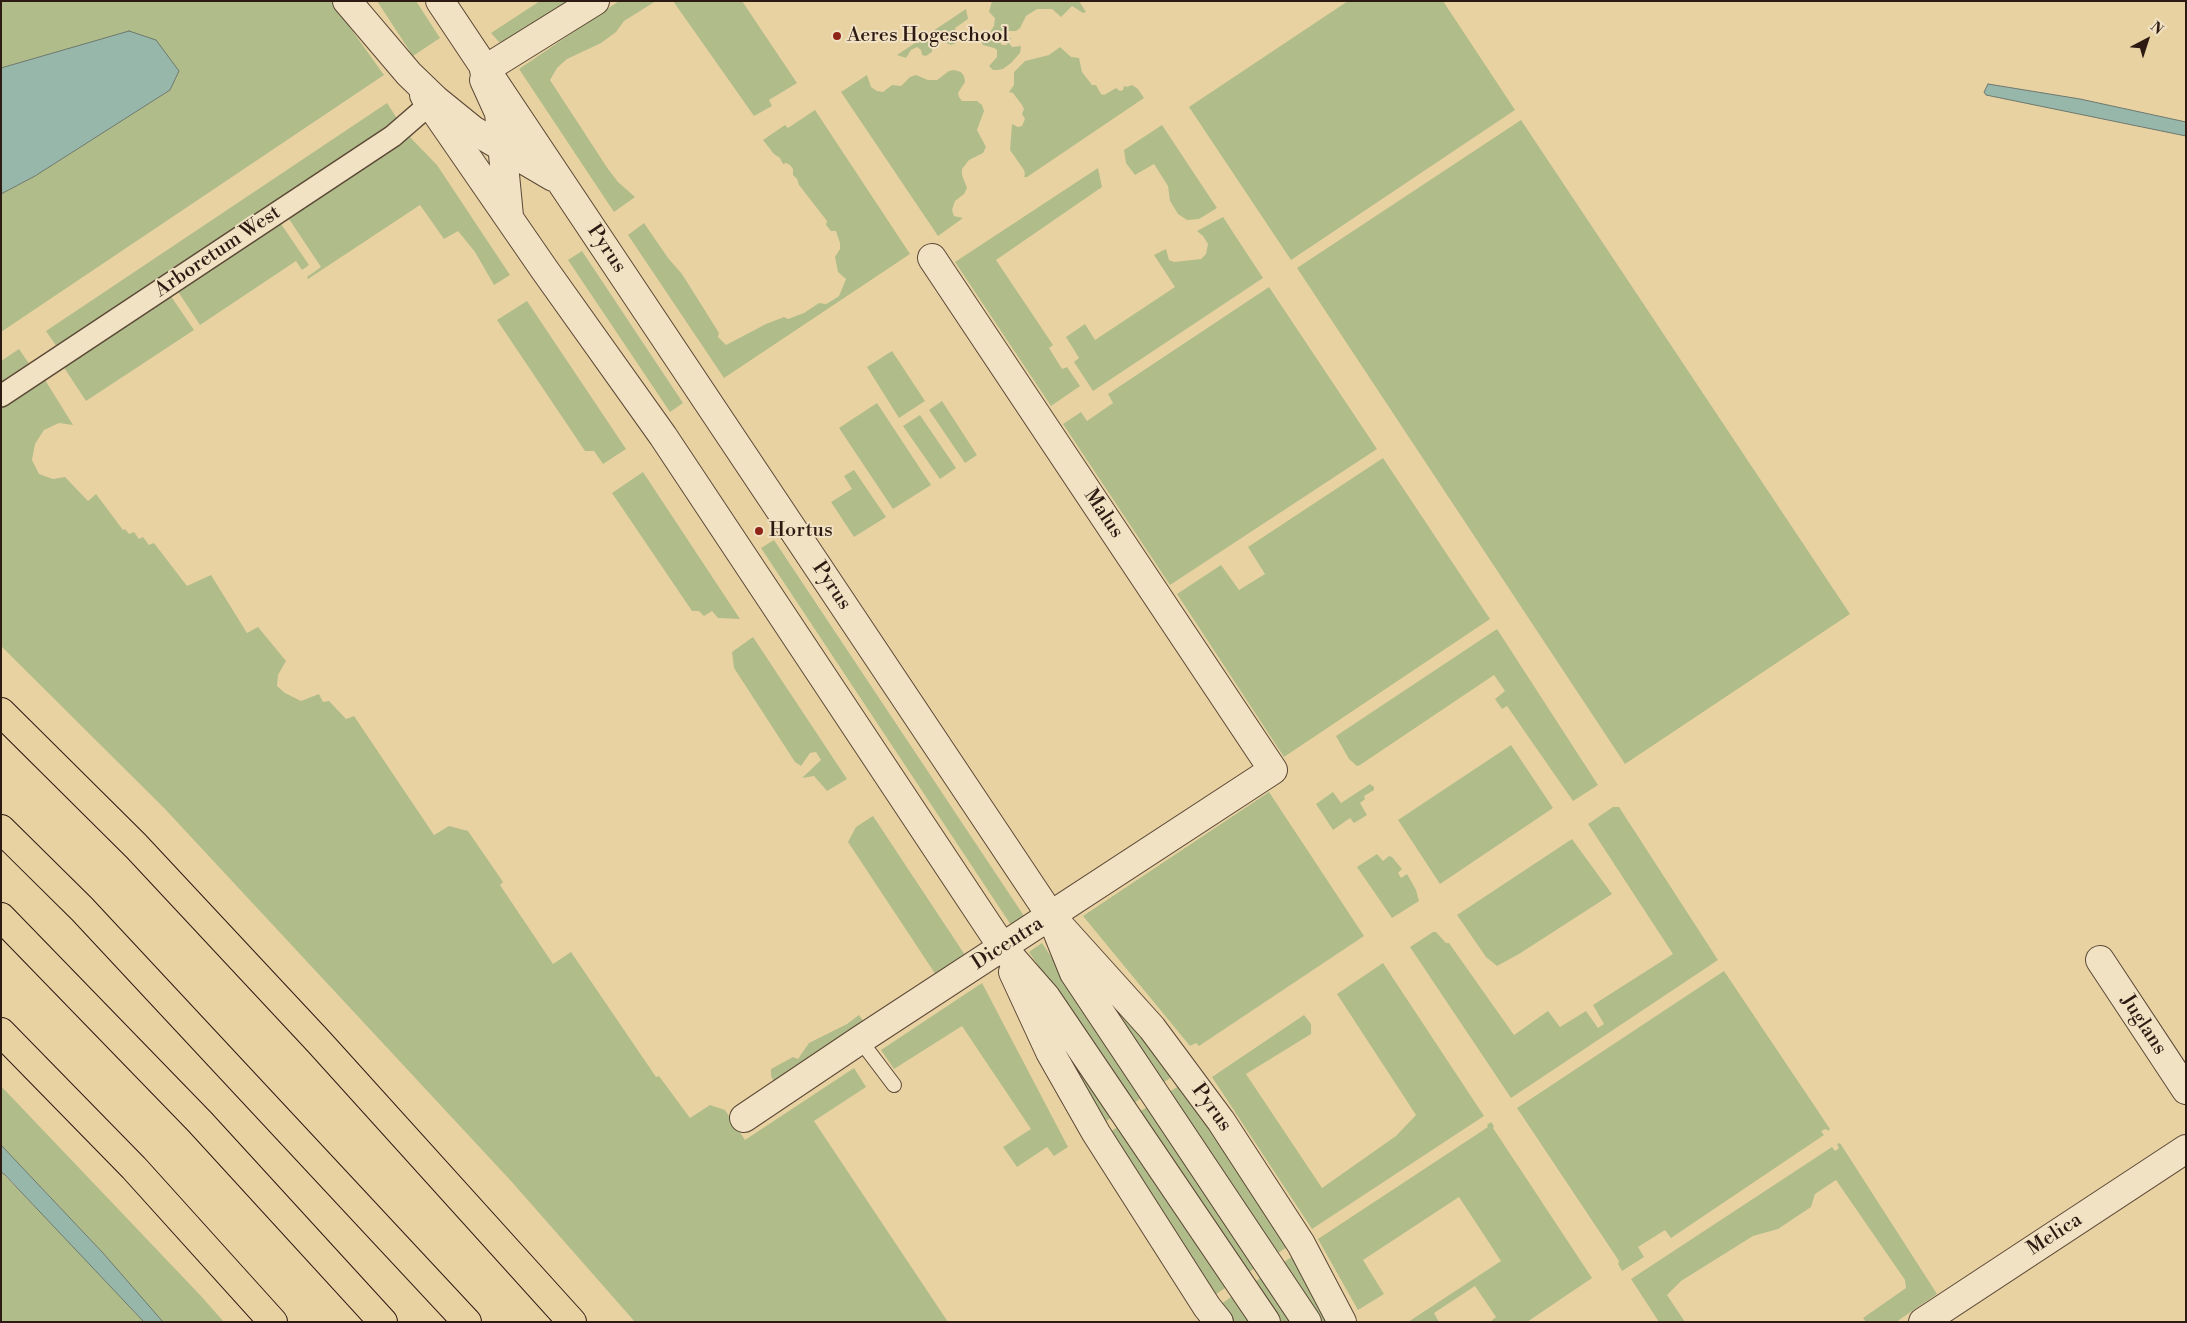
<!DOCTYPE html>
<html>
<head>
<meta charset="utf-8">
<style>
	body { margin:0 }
	#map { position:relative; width:2187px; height:1323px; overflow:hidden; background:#e9d2a2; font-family:"Libre Bodoni",serif }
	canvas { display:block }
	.frame { position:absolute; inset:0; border:2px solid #2d1a13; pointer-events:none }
	.north { position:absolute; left:2122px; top:15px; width:50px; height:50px; -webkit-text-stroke:4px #f1e2c3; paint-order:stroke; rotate:40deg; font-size:14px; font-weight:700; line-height:20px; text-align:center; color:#2d1a13 }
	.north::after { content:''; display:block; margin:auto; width:18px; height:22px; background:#2d1a13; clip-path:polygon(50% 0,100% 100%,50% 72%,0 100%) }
</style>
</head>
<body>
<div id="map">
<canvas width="2187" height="1323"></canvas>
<div class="frame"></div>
<div class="north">N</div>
</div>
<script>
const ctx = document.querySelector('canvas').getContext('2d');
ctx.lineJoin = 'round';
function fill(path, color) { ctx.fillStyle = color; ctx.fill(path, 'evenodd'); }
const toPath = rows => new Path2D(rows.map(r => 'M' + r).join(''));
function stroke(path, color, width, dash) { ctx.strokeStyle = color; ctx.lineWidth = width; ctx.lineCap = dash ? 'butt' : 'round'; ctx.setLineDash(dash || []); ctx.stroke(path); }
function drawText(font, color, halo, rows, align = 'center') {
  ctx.font = font + ' "Libre Bodoni",serif'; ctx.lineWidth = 4; ctx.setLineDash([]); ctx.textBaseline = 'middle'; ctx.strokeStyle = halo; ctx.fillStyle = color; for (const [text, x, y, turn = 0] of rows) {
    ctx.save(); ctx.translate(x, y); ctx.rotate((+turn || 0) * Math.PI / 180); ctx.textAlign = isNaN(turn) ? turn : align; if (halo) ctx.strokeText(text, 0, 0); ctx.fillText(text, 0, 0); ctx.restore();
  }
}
fill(toPath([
	[1,1,331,1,384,75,1,332,1,194,35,176,170,90,179,71,23,62,1,68],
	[377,1,416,1,440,38,413,56],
	[540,1,568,1,508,40,500,43,491,33],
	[619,1,656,1,624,21,616,32,601,43,567,59,557,68,550,80,608,169,618,182,635,197,614,212,519,69],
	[673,1,742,1,797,83,769,100,772,106,754,116],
	[992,1,1079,1,1086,12,1083,13,1072,6,1061,17,1052,9,1037,9,1026,16,1020,28,1016,31,1001,31,994,35,993,38,995,40,998,40,999,36,1001,38,999,41,1002,45,1007,45,1008,39,1011,38,1009,43,1012,47,1021,46,1020,53,1011,63,1003,69,997,70,993,70,989,66,997,57,997,50,994,48,983,45,981,41,989,34,994,26,995,18,989,12],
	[1348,1,1443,1,1515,110,1291,260,1189,107],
	[966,9,968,19,955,28,958,38,956,43,951,45,937,39,932,43,932,52,926,56,922,55,921,50,917,47,911,50,906,58,897,55],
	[1060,47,1071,57,1079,58,1082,72,1092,85,1096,85,1101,94,1104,95,1116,88,1120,91,1123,90,1124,86,1127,87,1132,85,1138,89,1144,98,1027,177,1024,177,1025,174,1024,170,1010,150,1012,124,1018,127,1022,126,1025,119,1022,114,1024,109,1022,105,1013,93,1009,92,1014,85,1014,72,1025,61,1049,55],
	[954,70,961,72,964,76,965,82,958,93,959,97,962,101,977,101,982,105,984,111,977,130,986,147,983,153,969,160,962,169,962,175,967,188,964,194,955,201,952,210,954,216,963,218,938,236,841,92,867,75,871,87,877,91,883,92,892,85,901,86,910,77,916,75,928,80,937,80,949,71],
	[387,103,400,123,59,350,46,331],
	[815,110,910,254,724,378,628,235,644,223,668,258,682,274,719,333,718,337,726,345,766,324,784,317,788,319,804,313,819,303,826,304,833,300,839,296,846,279,838,272,835,257,840,249,840,243,836,231,831,231,826,225,827,221,799,185,797,179,793,175,793,169,790,165,786,163,783,164,780,158,774,154,763,140,785,125,788,128],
	[1521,120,1850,614,1625,764,1297,268],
	[1162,125,1217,208,1199,219,1187,220,1178,214,1170,201,1168,186,1154,164,1135,175,1126,163,1124,150],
	[406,133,437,165,510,275,494,285,475,252,458,231,444,239,420,205,308,279,307,277,321,267,285,213],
	[1098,168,1102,187,996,260,1053,345,1049,348,1062,369,1067,367,1080,386,1051,406,955,262],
	[1223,217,1263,278,1093,391,1074,362,1079,358,1066,337,1085,324,1095,340,1175,287,1154,255,1166,249,1169,260,1174,262,1201,259,1206,254,1208,244,1203,236,1197,231],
	[277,218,309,265,302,270,296,261,200,325,175,287],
	[582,251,683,403,670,412,568,260],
	[1269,287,1377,449,1170,585,1063,424,1081,412,1087,421,1113,403,1108,394],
	[168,292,194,330,86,401,61,363],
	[527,301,626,449,603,464,594,451,585,451,497,320],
	[19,349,32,368,1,388,1,361],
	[892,351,925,401,899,418,867,367],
	[42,375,73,425,59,423,44,430,35,444,32,460,39,474,53,479,65,477,88,501,96,494,123,530,125,529,129,534,134,532,139,539,143,537,149,545,154,543,187,586,211,575,247,633,258,627,286,661,278,675,277,686,285,693,301,701,319,694,323,702,329,701,346,719,354,716,434,835,449,826,468,831,503,882,500,885,553,964,571,952,656,1077,659,1076,690,1118,710,1105,725,1110,745,1140,854,1068,866,1087,814,1121,948,1322,635,1322,511,1181,165,809,1,646,1,401],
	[942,401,977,455,965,463,929,410],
	[877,403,931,485,893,509,839,428],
	[920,415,956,468,940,479,903,426],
	[1383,458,1490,619,1284,757,1177,594,1221,565,1239,590,1265,574,1248,547],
	[854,470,886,517,854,537,831,502,852,489,844,476],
	[643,472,740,619,718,618,712,611,704,616,699,611,692,611,612,493],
	[774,540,1024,916,1011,925,761,548],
	[1497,629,1598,785,1573,801,1507,706,1502,709,1495,699,1505,691,1494,675,1360,765,1357,766,1349,759,1336,736],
	[753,637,847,779,827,791,814,776,802,778,821,760,816,752,810,753,801,766,795,762,734,668,732,652],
	[1511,745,1553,808,1440,884,1398,820],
	[1370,784,1374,787,1374,790,1364,796,1365,799,1360,803,1367,815,1354,823,1350,818,1333,830,1316,804,1333,792,1341,803],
	[1269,792,1364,936,1199,1046,1196,1043,1190,1046,1083,916],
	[1613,807,1619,807,1718,960,1511,1098,1410,947,1433,932,1436,932,1446,943,1449,943,1514,1035,1548,1011,1560,1027,1586,1011,1598,1028,1604,1024,1593,1005,1673,954,1588,824],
	[873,816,965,955,936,975,848,842,856,827],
	[1572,839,1612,894,1519,954,1497,966,1486,957,1457,915],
	[1377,854,1383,861,1389,856,1392,857,1402,869,1398,873,1401,878,1407,874,1416,890,1419,901,1392,918,1357,867],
	[1042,943,1144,1096,1131,1105,1029,952],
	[1068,946,1176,1074,1160,1085],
	[1383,963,1484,1116,1312,1229,1212,1077,1304,1015,1311,1024,1311,1034,1246,1074,1322,1188,1396,1136,1416,1115,1337,994],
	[1724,971,1830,1129,1828,1131,1826,1129,1821,1131,1824,1135,1671,1238,1665,1230,1638,1247,1644,1257,1622,1271,1618,1264,1619,1261,1517,1108],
	[1022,977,1115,1115,1099,1126],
	[982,983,1068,1147,1054,1156,1047,1147,1017,1167,1003,1147,1031,1129,962,1026,894,1069,881,1050],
	[859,1015,864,1022,774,1082,771,1076,771,1069,793,1057,798,1059,809,1043,847,1024],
	[1182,1084,1289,1246,1273,1256,1166,1094],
	[1,1086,201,1296,224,1322,163,1322,152,1311,103,1253,1,1145],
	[1150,1105,1257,1267,1244,1275,1136,1114],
	[1491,1122,1494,1126,1493,1128,1592,1278,1527,1322,1490,1322,1496,1317,1475,1286,1434,1313,1439,1322,1408,1322,1501,1261,1459,1197,1363,1260,1384,1294,1358,1310,1318,1239,1488,1127,1487,1125],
	[1121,1125,1228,1286,1212,1297,1105,1135],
	[1840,1143,1937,1294,1896,1322,1866,1322,1863,1318,1906,1288,1905,1280,1836,1180,1815,1194,1811,1207,1778,1229,1753,1236,1681,1281,1667,1295,1685,1322,1659,1322,1631,1279,1832,1147,1835,1151,1839,1148,1837,1144],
	[1,1172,51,1223,144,1322,1,1322],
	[1295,1255,1330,1322,1316,1322,1279,1265],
	[1263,1276,1294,1322,1275,1322,1250,1285],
	[1234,1295,1252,1322,1230,1322,1218,1306]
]), '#b0bd8a');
const water = toPath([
	[129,31,156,40,179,71,170,90,35,176,1,194,1,68,129,31],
	[1988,84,2080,99,2186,122,2186,136,1986,95,1984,92,1988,84],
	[1,1145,103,1253,163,1322,144,1322,5,1175,1,1172,1,1145]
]);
fill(water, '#97b7aa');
stroke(water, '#6d786e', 1);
const service = toPath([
	[860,1040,894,1085]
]);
const pedestrian = toPath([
	[1,396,393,136,431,103]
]);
const minor = toPath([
	[484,70,595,1],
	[484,80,499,113,509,216],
	[424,95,544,269,663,436,1003,948,1046,997,1266,1322],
	[2100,960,2186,1090],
	[1013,972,1050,1052,1096,1133,1207,1307,1219,1322],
	[744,1118,860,1040,1273,770,932,258],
	[1923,1322,2186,1149]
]);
const tertiary = toPath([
	[347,1,409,74,436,100,473,130,553,177],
	[440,1,1051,916,1152,1028,1221,1121,1301,1244,1342,1322],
	[1057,931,1074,973,1307,1322]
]);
const motorway = toPath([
	[1,712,136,846,319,1042,572,1322],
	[1,829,82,909,467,1322],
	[1,917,200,1122,383,1322],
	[1,1032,134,1168,273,1322]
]);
stroke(service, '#5c4837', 16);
stroke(pedestrian, '#5c4837', 24);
stroke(minor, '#5c4837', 30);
stroke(tertiary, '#5c4837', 30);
stroke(motorway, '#2d1a13', 30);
stroke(service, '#f1e2c3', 14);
stroke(pedestrian, '#f1e2c3', 21);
stroke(minor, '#f1e2c3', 28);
stroke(tertiary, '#f1e2c3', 28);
stroke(motorway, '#e9d2a2', 28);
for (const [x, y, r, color] of [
	[837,36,5,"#8f2418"],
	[759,531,5,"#8f2418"]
]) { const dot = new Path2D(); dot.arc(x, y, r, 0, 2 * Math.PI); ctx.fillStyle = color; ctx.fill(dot); stroke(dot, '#f1e2c3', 2); }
drawText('20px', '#2d1a13', '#f1e2c3', [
	["Aeres Hogeschool",847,36],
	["Hortus",769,531]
], 'left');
drawText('20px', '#2d1a13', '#f1e2c3', [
	["Pyrus",606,249,56],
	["Arboretum West",218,252,-34],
	["Malus",1103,514,56],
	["Pyrus",831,586,56],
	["Dicentra",1008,944,-33],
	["Juglans",2143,1025,57],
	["Pyrus",1211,1108,54],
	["Melica",2055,1235,-33]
]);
</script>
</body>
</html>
